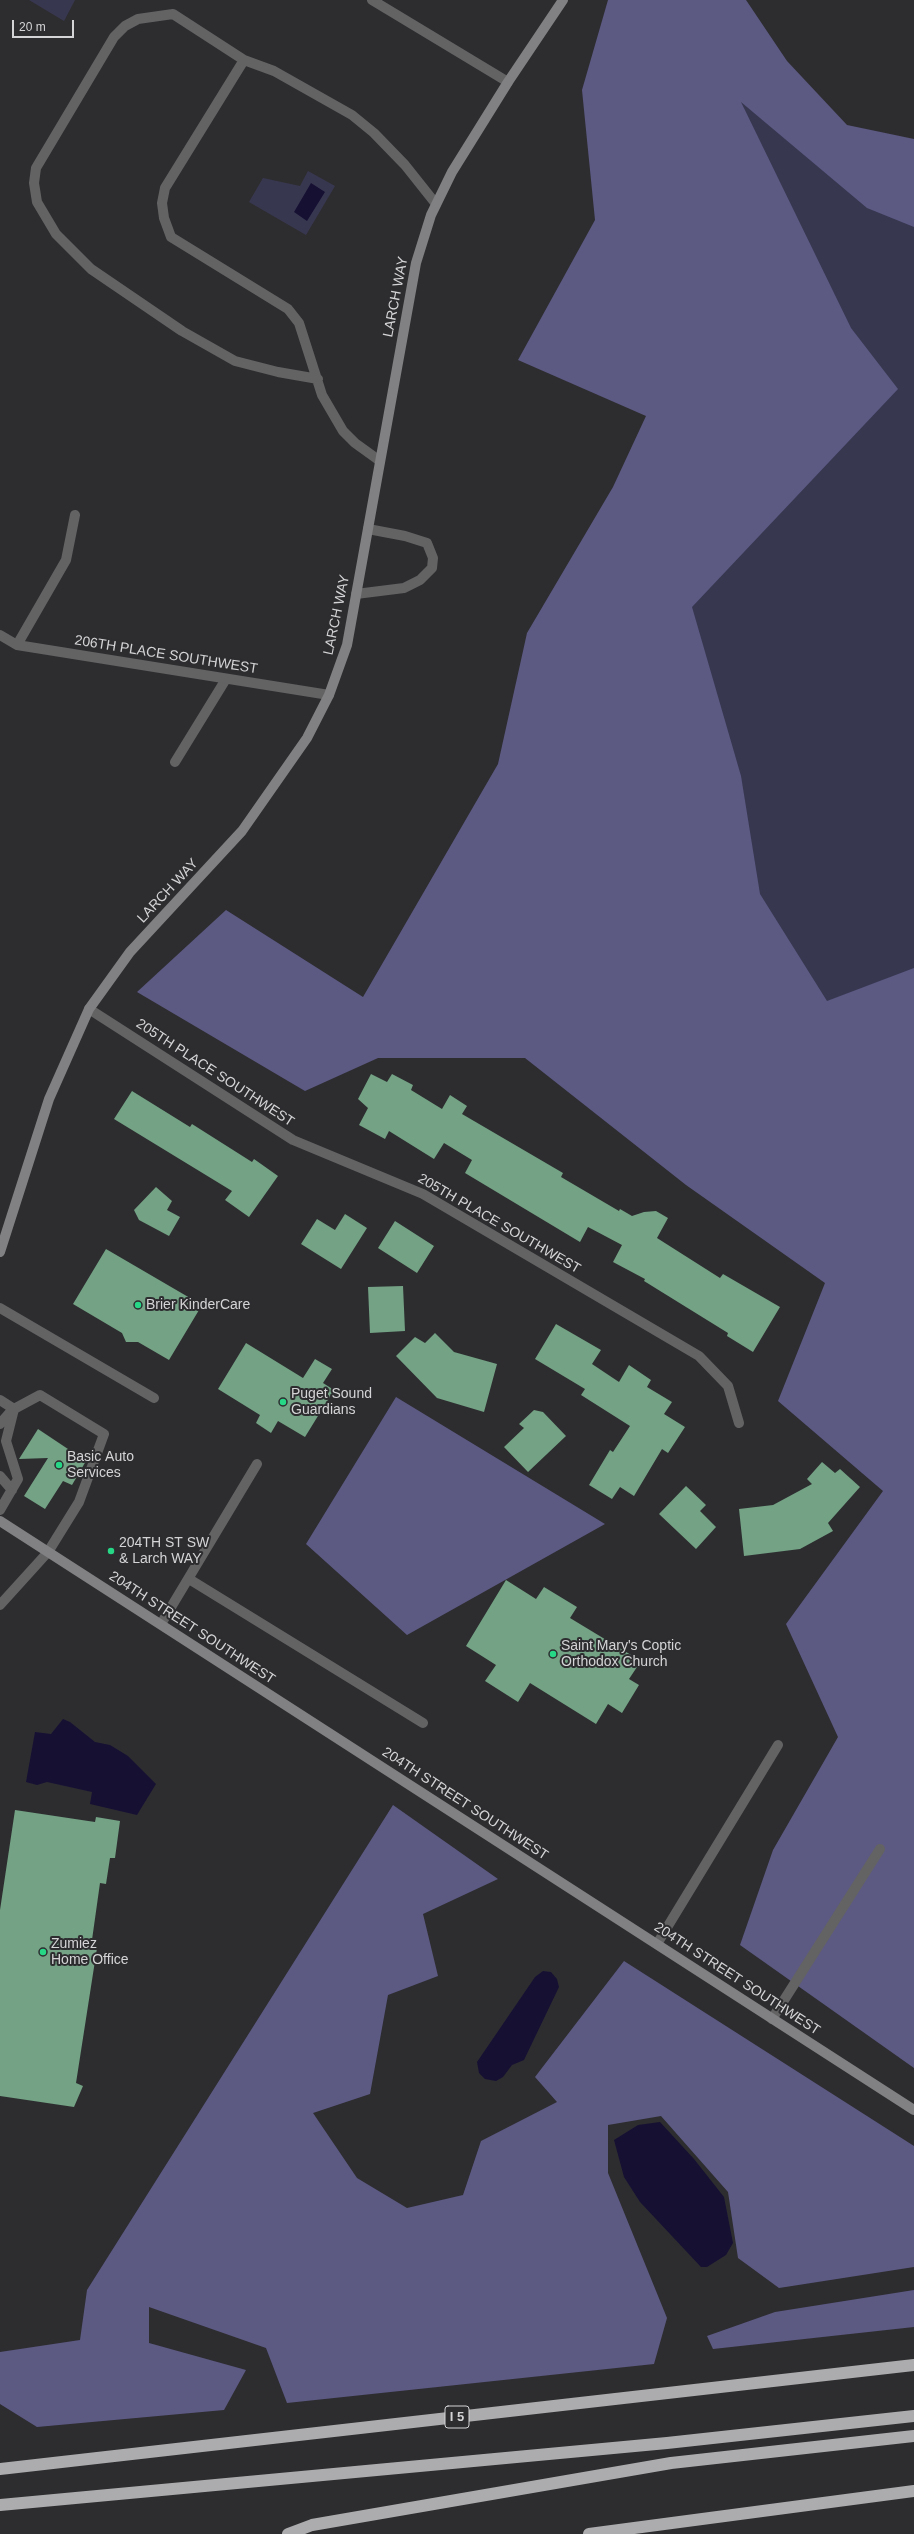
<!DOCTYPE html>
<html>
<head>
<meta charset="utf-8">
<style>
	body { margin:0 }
	#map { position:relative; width:914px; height:2534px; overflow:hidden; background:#2d2d30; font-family:Arial,sans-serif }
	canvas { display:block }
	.scale { position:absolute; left:12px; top:20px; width:62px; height:18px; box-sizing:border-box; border:2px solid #d4d4d6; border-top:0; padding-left:5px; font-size:12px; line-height:14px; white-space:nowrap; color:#d4d4d6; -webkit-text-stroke:3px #2d2d30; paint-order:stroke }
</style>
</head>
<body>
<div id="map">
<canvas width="914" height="2534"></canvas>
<div class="scale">20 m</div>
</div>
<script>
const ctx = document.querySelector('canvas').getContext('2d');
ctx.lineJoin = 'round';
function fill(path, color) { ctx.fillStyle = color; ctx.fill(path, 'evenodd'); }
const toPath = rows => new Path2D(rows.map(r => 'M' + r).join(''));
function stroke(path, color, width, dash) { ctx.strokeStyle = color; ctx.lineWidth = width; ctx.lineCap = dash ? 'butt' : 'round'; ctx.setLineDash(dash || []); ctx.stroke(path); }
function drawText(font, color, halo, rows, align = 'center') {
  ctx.font = font + ' Arial,sans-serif'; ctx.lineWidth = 4; ctx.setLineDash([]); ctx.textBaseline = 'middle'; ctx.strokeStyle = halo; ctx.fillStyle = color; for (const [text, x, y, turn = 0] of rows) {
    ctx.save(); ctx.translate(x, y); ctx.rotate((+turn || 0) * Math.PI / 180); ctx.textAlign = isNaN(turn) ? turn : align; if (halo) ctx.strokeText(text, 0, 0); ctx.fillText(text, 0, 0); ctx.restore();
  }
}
fill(toPath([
	[29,0,75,0,64,21],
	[722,27,785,100,914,175,914,1151,545,788,721,472],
	[308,171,335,186,306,235,249,202,263,178,300,186]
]), '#383750');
fill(toPath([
	[608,0,746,0,787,61,847,125,914,139,914,227,867,208,741,102,851,328,898,389,692,607,741,776,760,894,827,1001,914,968,914,2068,740,1945,773,1850,838,1737,786,1624,883,1491,778,1401,825,1283,686,1185,525,1058,378,1058,305,1091,137,992,226,910,363,997,498,764,527,633,613,487,646,416,518,360,595,220,582,90],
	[396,1397,605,1524,407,1635,306,1544],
	[393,1805,498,1879,423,1914,438,1976,388,1995,370,2094,313,2113,357,2178,407,2208,463,2195,481,2141,557,2102,535,2077,624,1961,914,2146,914,2267,779,2288,738,2258,728,2192,661,2116,608,2125,608,2173,667,2318,654,2364,287,2403,266,2348,149,2307,149,2343,246,2370,224,2410,37,2427,0,2404,0,2352,80,2340,87,2290],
	[914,2290,914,2327,713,2349,707,2336,775,2312]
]), '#5c5983');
fill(toPath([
	[311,183,325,192,307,221,294,212],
	[63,1719,70,1722,95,1742,110,1745,128,1756,156,1784,137,1815,90,1804,92,1792,47,1782,37,1785,26,1782,35,1732,51,1734],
	[543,1971,551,1972,557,1979,559,1987,524,2060,512,2065,503,2077,496,2081,485,2079,479,2073,477,2062,535,1977],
	[660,2122,694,2159,724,2197,733,2243,726,2255,707,2267,701,2267,640,2202,624,2177,614,2140,638,2125]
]), '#161033');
fill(toPath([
	[371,1074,387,1082,392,1074,413,1085,411,1090,442,1109,450,1095,467,1106,462,1114,563,1173,561,1177,619,1211,620,1209,632,1216,644,1212,656,1211,668,1218,657,1238,720,1278,723,1274,780,1307,753,1352,727,1336,728,1333,644,1281,645,1279,613,1262,622,1245,588,1227,580,1242,465,1173,472,1160,444,1143,434,1159,389,1131,385,1139,359,1125,368,1108,358,1099],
	[132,1091,190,1127,192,1124,252,1162,254,1159,278,1176,249,1217,225,1200,232,1191,114,1119],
	[156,1187,172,1201,167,1210,180,1217,169,1236,139,1220,134,1210],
	[345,1214,367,1228,341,1269,301,1244,317,1219,335,1230],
	[395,1221,434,1246,417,1273,378,1248],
	[106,1249,202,1305,169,1360,138,1342,126,1342,122,1333,73,1304],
	[403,1286,405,1331,370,1333,368,1287],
	[556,1324,601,1350,592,1364,619,1382,629,1365,651,1380,647,1387,672,1402,664,1414,685,1427,668,1453,662,1449,634,1496,620,1487,612,1499,589,1485,610,1450,613,1452,630,1426,581,1395,585,1389,535,1359],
	[435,1333,454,1352,497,1364,484,1412,437,1398,396,1356,415,1337,425,1343],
	[246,1343,303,1378,315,1359,332,1369,323,1383,334,1390,305,1437,278,1421,271,1433,256,1423,260,1415,218,1389],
	[534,1410,543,1412,566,1436,528,1472,504,1447,524,1428,519,1424],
	[38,1429,86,1461,72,1485,63,1481,45,1509,24,1496,48,1458,19,1459],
	[822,1462,835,1473,840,1469,860,1487,828,1523,833,1531,800,1549,744,1556,739,1509,773,1505,812,1484,807,1479],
	[686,1486,706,1505,700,1511,716,1527,696,1549,659,1514],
	[506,1580,536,1599,544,1587,577,1607,570,1618,641,1661,629,1679,639,1685,622,1713,608,1704,596,1724,530,1683,518,1702,485,1681,496,1665,466,1646],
	[15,1810,95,1822,96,1817,120,1821,115,1858,110,1858,106,1884,100,1883,91,1947,97,1948,76,2083,83,2086,74,2107,0,2096,0,1910]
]), '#73a284');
stroke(toPath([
	[244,60,165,188,162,203,164,218,171,237,288,309,299,323,322,395,343,431,355,443,380,461],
	[318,379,278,372,235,361,182,331,91,269,56,234,37,202,34,183,36,168,114,37,125,26,138,19,173,14,244,60,274,71,352,115,374,133,405,165,436,204],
	[356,594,404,588,420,580,432,568,433,558,427,543,405,536,368,529],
	[175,762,226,679],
	[0,1308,154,1398],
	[0,1400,14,1409,40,1395,104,1434,79,1502,48,1552,0,1605],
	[0,1424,12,1410],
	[0,1476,12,1490],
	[0,1510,18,1479,6,1441,14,1409],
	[189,1579,423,1723],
	[161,1624,257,1464],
	[657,1944,778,1745],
	[772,2019,880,1849]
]), '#636364', 10);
stroke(toPath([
	[372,0,508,82],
	[0,635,17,645,329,695],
	[17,645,66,560,75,515],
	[89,1009,293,1140,423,1194,699,1356,728,1386,739,1423]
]), '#636364', 10);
stroke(toPath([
	[0,1252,49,1099,89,1009,130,952,242,831,307,738,329,695,347,645,416,263,431,215,452,172,508,82,563,0],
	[0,1521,914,2110]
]), '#818183', 10);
stroke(toPath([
	[0,2469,914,2365],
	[0,2505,667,2443,914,2416],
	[288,2534,312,2525,671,2463,914,2436],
	[589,2534,914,2491]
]), '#acacaf', 12);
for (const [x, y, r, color] of [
	[138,1305,4,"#26d886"],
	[283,1402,4,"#26d886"],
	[59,1465,4,"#26d886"],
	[111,1551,4,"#26d886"],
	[553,1654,4,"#26d886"],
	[43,1952,4,"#26d886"]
]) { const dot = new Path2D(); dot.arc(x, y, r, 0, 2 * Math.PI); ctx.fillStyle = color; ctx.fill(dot); stroke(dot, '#2d2d30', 1.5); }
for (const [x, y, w] of [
	[457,2417,24]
]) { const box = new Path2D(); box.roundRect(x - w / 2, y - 11, w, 22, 3); ctx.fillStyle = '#2d2d30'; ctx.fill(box); stroke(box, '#d4d4d6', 1); }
drawText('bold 13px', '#d4d4d6', null, [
	["I 5",457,2417]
]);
drawText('14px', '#d4d4d6', '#2d2d30', [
	["LARCH WAY",396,297,-79],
	["LARCH WAY",337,615,-78],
	["206TH PLACE SOUTHWEST",166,655,9],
	["LARCH WAY",168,891,-47],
	["205TH PLACE SOUTHWEST",215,1073,33],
	["205TH PLACE SOUTHWEST",499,1224,30],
	["204TH STREET SOUTHWEST",192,1628,33],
	["204TH STREET SOUTHWEST",465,1804,33],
	["204TH STREET SOUTHWEST",737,1979,33]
]);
drawText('14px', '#d4d4d6', '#2d2d30', [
	["Brier KinderCare",146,1305],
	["Puget Sound",291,1394],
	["Guardians",291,1410],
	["Basic Auto",67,1457],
	["Services",67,1473],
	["204TH ST SW",119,1543],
	["& Larch WAY",119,1559],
	["Saint Mary's Coptic",561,1646],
	["Orthodox Church",561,1662],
	["Zumiez",51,1944],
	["Home Office",51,1960]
], 'left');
</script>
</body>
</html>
